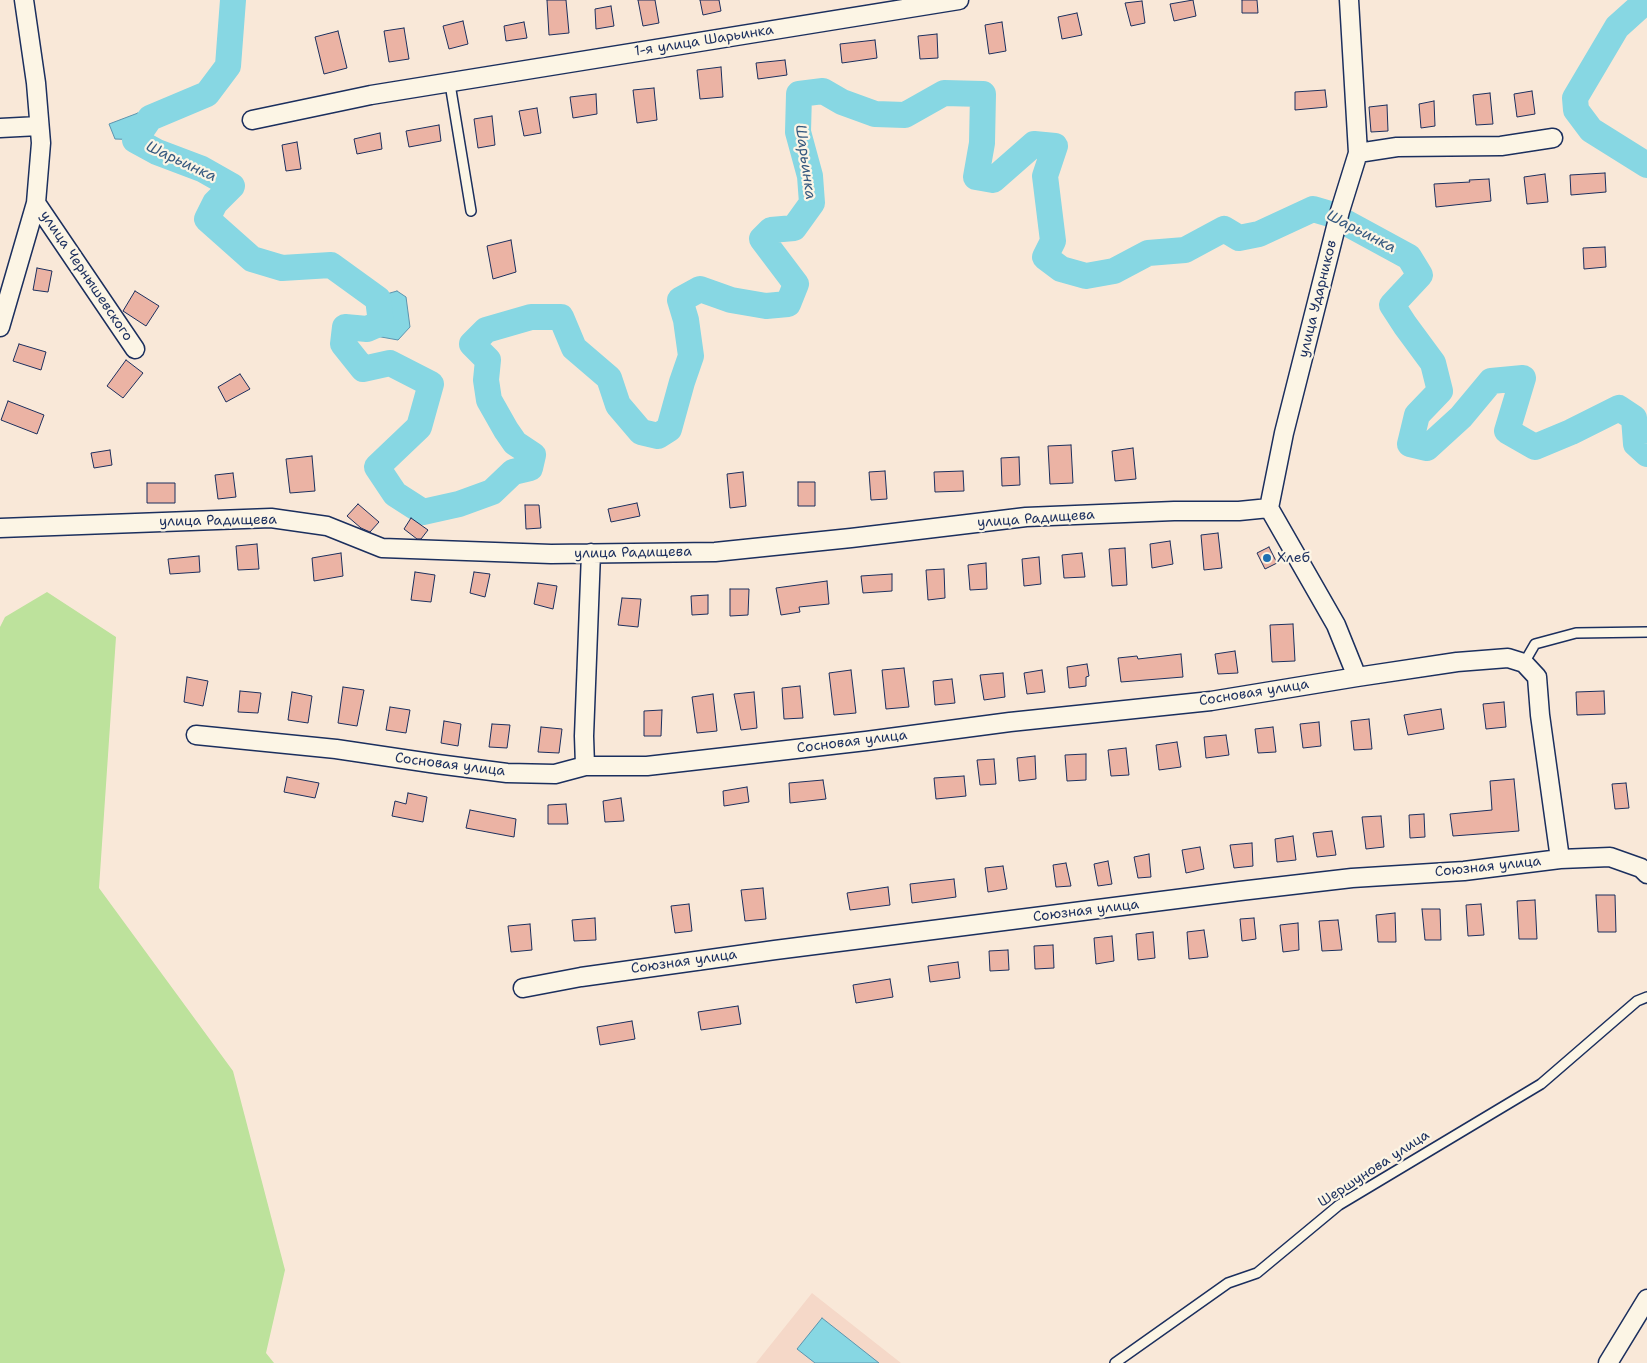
<!DOCTYPE html>
<html>
<head>
<meta charset="utf-8">
<style>
	body { margin:0 }
	canvas { display:block; background:#f9e8d8 }
</style>
</head>
<body>
<canvas width="1647" height="1363"></canvas>
<script>
const ctx = document.querySelector('canvas').getContext('2d');
ctx.lineJoin = 'round';
function fill(path, color) { ctx.fillStyle = color; ctx.fill(path, 'evenodd'); }
const toPath = rows => new Path2D(rows.map(r => 'M' + r).join(''));
function stroke(path, color, width, dash) { ctx.strokeStyle = color; ctx.lineWidth = width; ctx.lineCap = dash ? 'butt' : 'round'; ctx.setLineDash(dash || []); ctx.stroke(path); }
function drawText(font, color, halo, rows, align = 'center') {
  ctx.font = font + ' "Shantell Sans",sans-serif'; ctx.lineWidth = 4.5; ctx.setLineDash([]); ctx.textBaseline = 'middle'; ctx.strokeStyle = halo; ctx.fillStyle = color; for (const [text, x, y, turn = 0] of rows) {
    ctx.save(); ctx.translate(x, y); ctx.rotate((+turn || 0) * Math.PI / 180); ctx.textAlign = isNaN(turn) ? turn : align; if (halo) ctx.strokeText(text, 0, 0); ctx.fillText(text, 0, 0); ctx.restore();
  }
}
fill(toPath([
	[812,1293,901,1363,756,1363]
]), '#f5d8c8');
fill(toPath([
	[47,592,116,637,99,888,233,1071,285,1270,266,1353,274,1363,0,1363,0,627,5,617]
]), '#bde29c');
const water = toPath([
	[138,113,152,130,144,140,115,139,109,124,138,113],
	[397,291,406,297,410,327,398,340,370,335,372,320,381,322,383,295,397,291],
	[822,1318,879,1363,815,1363,797,1349,822,1318]
]);
fill(water, '#87d7e3');
stroke(water, '#5c94ae', 1);
stroke(toPath([
	[233,0,228,66,207,94,150,118,135,140,157,152,202,169,232,186,215,203,207,219,252,259,282,268,331,265,378,299,381,323,367,329,345,327,343,344,363,369,390,363,431,384,419,427,377,467,395,494,423,512,459,504,492,492,513,472,530,468,533,455,515,443,506,430,489,400,486,380,488,360,472,344,486,330,531,317,561,317,574,348,609,378,618,405,641,432,658,436,669,429,682,382,691,356,686,320,680,300,700,289,731,300,766,306,788,304,796,284,762,239,771,230,794,228,812,203,810,176,798,132,799,94,823,91,842,102,875,114,905,115,944,93,983,94,982,143,976,177,993,180,1034,144,1055,146,1045,176,1053,241,1045,257,1061,269,1086,276,1114,271,1148,253,1185,250,1224,229,1239,238,1259,234,1313,209,1330,214,1409,257,1420,275,1392,305,1405,325,1433,363,1440,391,1417,415,1410,444,1427,448,1461,417,1491,381,1523,378,1507,431,1535,447,1571,432,1619,408,1634,418,1636,444,1647,454],
	[1647,0,1617,27,1575,98,1576,110,1591,130,1647,165]
]), '#87d7e3', 26);
const building = toPath([
	[547,0,566,0,569,33,549,35,547,0],
	[638,0,655,0,659,23,643,26,638,0],
	[700,0,719,0,721,11,703,15,700,0],
	[1193,0,1196,16,1174,21,1170,4,1193,0],
	[1242,0,1257,0,1258,13,1242,13,1242,0],
	[1142,1,1145,23,1131,26,1125,3,1142,1],
	[611,6,614,26,596,29,595,9,611,6],
	[1077,13,1082,35,1062,39,1058,17,1077,13],
	[463,21,468,44,449,49,443,26,463,21],
	[524,22,527,38,506,41,504,26,524,22],
	[1002,22,1006,51,989,54,985,25,1002,22],
	[404,28,409,59,389,62,384,31,404,28],
	[338,31,347,68,324,74,315,37,338,31],
	[937,34,938,58,920,59,918,36,937,34],
	[875,40,877,58,842,63,840,44,875,40],
	[785,60,787,75,758,79,756,63,785,60],
	[721,67,723,97,700,99,697,70,721,67],
	[654,88,657,120,637,123,633,90,654,88],
	[1325,90,1327,107,1295,110,1295,92,1325,90],
	[1532,91,1535,114,1517,117,1514,94,1532,91],
	[1490,93,1493,124,1476,125,1473,95,1490,93],
	[596,94,597,114,573,118,570,97,596,94],
	[1434,101,1435,126,1421,128,1419,104,1434,101],
	[1387,105,1388,131,1371,132,1369,107,1387,105],
	[537,108,541,133,524,136,519,111,537,108],
	[492,116,495,145,478,148,474,119,492,116],
	[439,125,441,141,409,147,406,131,439,125],
	[380,133,382,149,357,154,354,139,380,133],
	[297,142,301,169,286,171,282,145,297,142],
	[1605,173,1606,192,1571,195,1570,175,1605,173],
	[1545,174,1548,202,1527,204,1524,177,1545,174],
	[1489,179,1491,201,1436,207,1434,184,1470,182,1469,180,1489,179],
	[511,240,516,272,493,279,487,246,511,240],
	[1605,247,1606,267,1584,269,1583,248,1605,247],
	[37,268,52,271,48,292,33,290,37,268],
	[135,291,159,306,146,326,123,311,135,291],
	[19,344,46,352,41,370,13,361,19,344],
	[126,360,143,373,123,398,107,386,126,360],
	[240,374,250,389,226,402,218,387,240,374],
	[8,401,44,415,37,434,1,420,8,401],
	[1071,445,1073,483,1050,484,1048,446,1071,445],
	[1133,448,1136,479,1115,481,1112,451,1133,448],
	[110,450,112,465,94,468,91,453,110,450],
	[312,456,315,491,290,493,286,459,312,456],
	[1019,457,1020,485,1002,486,1001,458,1019,457],
	[885,471,887,499,871,500,869,472,885,471],
	[963,471,964,491,935,492,934,472,963,471],
	[743,472,746,506,730,508,727,474,743,472],
	[233,473,236,497,218,499,215,475,233,473],
	[798,482,815,482,815,506,798,506,798,482],
	[147,483,175,483,175,503,147,503,147,483],
	[637,503,640,516,611,522,608,509,637,503],
	[358,504,379,522,370,532,361,528,347,516,358,504],
	[525,505,539,505,541,528,526,529,525,505],
	[411,518,428,530,421,539,417,539,404,529,411,518],
	[1218,533,1222,568,1204,570,1201,535,1218,533],
	[1170,541,1173,564,1152,568,1150,544,1170,541],
	[257,544,259,569,238,570,236,546,257,544],
	[1269,547,1277,563,1265,569,1257,553,1269,547],
	[1125,548,1127,585,1112,586,1109,549,1125,548],
	[341,553,343,576,314,581,312,558,341,553],
	[1082,553,1085,577,1064,578,1062,555,1082,553],
	[199,556,200,572,170,574,168,559,199,556],
	[1039,557,1041,584,1024,586,1022,559,1039,557],
	[986,563,987,589,970,590,968,565,986,563],
	[944,569,945,598,928,600,926,570,944,569],
	[415,572,435,575,431,602,411,600,415,572],
	[474,572,490,574,485,597,470,593,474,572],
	[892,574,892,591,863,593,861,576,892,574],
	[827,581,829,604,799,607,800,612,781,615,776,588,827,581],
	[538,583,557,586,553,609,534,604,538,583],
	[730,589,749,589,748,615,730,616,730,589],
	[708,595,708,614,692,615,691,596,708,595],
	[622,598,641,599,638,627,618,625,622,598],
	[1293,624,1295,661,1272,662,1270,625,1293,624],
	[1235,651,1238,673,1218,674,1215,654,1235,651],
	[1181,654,1183,677,1121,682,1118,658,1137,656,1138,659,1181,654],
	[1087,664,1089,676,1086,677,1086,686,1069,688,1067,667,1087,664],
	[904,668,909,707,886,709,882,670,904,668],
	[851,670,856,713,834,715,829,673,851,670],
	[1042,670,1045,692,1027,694,1024,673,1042,670],
	[1003,673,1005,697,984,700,980,675,1003,673],
	[187,677,208,681,203,706,184,702,187,677],
	[952,679,955,703,935,705,933,681,952,679],
	[800,686,803,718,784,719,782,688,800,686],
	[343,687,364,690,357,726,338,723,343,687],
	[240,691,261,693,258,713,238,712,240,691],
	[1604,691,1605,714,1577,715,1576,692,1604,691],
	[292,692,312,696,308,723,288,720,292,692],
	[754,692,757,728,741,730,734,694,754,692],
	[713,694,717,731,697,733,692,697,713,694],
	[1504,702,1506,727,1486,729,1483,704,1504,702],
	[390,707,410,710,406,733,386,730,390,707],
	[1441,709,1444,729,1408,735,1404,715,1441,709],
	[662,710,661,736,644,736,644,711,662,710],
	[1369,719,1372,749,1354,750,1351,721,1369,719],
	[444,721,461,724,458,746,441,743,444,721],
	[1319,722,1321,746,1303,748,1300,724,1319,722],
	[492,724,510,725,507,748,489,747,492,724],
	[541,727,562,729,559,753,538,752,541,727],
	[1273,727,1276,752,1258,753,1255,729,1273,727],
	[1226,735,1229,755,1206,758,1204,737,1226,735],
	[1177,742,1181,767,1159,770,1156,745,1177,742],
	[1126,748,1129,775,1111,776,1108,750,1126,748],
	[1086,754,1086,780,1067,781,1065,755,1086,754],
	[1035,756,1036,779,1019,781,1017,758,1035,756],
	[994,759,996,784,980,785,977,760,994,759],
	[964,776,966,796,936,799,934,778,964,776],
	[287,777,319,783,315,798,284,792,287,777],
	[1514,779,1519,831,1453,836,1450,814,1492,810,1490,781,1514,779],
	[823,780,826,799,790,803,789,783,823,780],
	[1626,783,1629,808,1615,809,1612,784,1626,783],
	[747,787,749,802,724,806,723,791,747,787],
	[408,793,427,797,423,822,392,816,395,801,406,804,408,793],
	[621,798,624,821,605,822,603,801,621,798],
	[566,804,568,824,548,824,548,805,566,804],
	[470,810,516,819,514,837,466,828,470,810],
	[1424,814,1425,837,1410,838,1409,815,1424,814],
	[1381,816,1384,847,1366,849,1362,817,1381,816],
	[1332,831,1336,855,1317,857,1313,833,1332,831],
	[1293,836,1296,860,1277,862,1275,839,1293,836],
	[1252,843,1253,866,1234,868,1230,845,1252,843],
	[1200,847,1204,869,1186,873,1182,850,1200,847],
	[1149,854,1151,877,1138,878,1134,857,1149,854],
	[1108,861,1112,884,1098,886,1094,864,1108,861],
	[1066,863,1071,886,1056,887,1053,865,1066,863],
	[1003,866,1007,889,988,892,985,868,1003,866],
	[954,879,956,897,912,903,910,884,954,879],
	[888,887,890,905,850,910,847,893,888,887],
	[763,888,766,919,745,921,741,890,763,888],
	[1596,895,1615,895,1616,932,1598,932,1596,895],
	[1535,900,1537,939,1519,939,1517,901,1535,900],
	[689,904,692,931,675,933,671,906,689,904],
	[1481,904,1484,935,1468,936,1466,905,1481,904],
	[1422,909,1440,909,1441,940,1425,940,1422,909],
	[1395,913,1396,942,1378,942,1376,915,1395,913],
	[595,918,596,940,574,941,572,920,595,918],
	[1254,918,1256,939,1242,941,1240,919,1254,918],
	[1338,920,1342,950,1322,951,1319,921,1338,920],
	[1298,923,1299,950,1283,952,1280,925,1298,923],
	[530,924,532,950,511,952,508,926,530,924],
	[1204,930,1208,957,1189,959,1187,932,1204,930],
	[1153,932,1155,958,1138,960,1136,934,1153,932],
	[1112,936,1114,961,1096,964,1094,938,1112,936],
	[1053,945,1054,968,1035,969,1034,946,1053,945],
	[1008,950,1009,970,990,971,989,951,1008,950],
	[958,962,960,978,930,982,928,966,958,962],
	[890,979,893,997,856,1003,853,985,890,979],
	[738,1006,741,1024,701,1030,698,1012,738,1006],
	[632,1021,635,1039,600,1045,597,1027,632,1021]
]);
fill(building, '#ebb3a4');
stroke(building, '#1b2f5e', 1);
const lane = toPath([
	[450,84,471,211],
	[1524,663,1535,644,1576,633,1647,632],
	[1115,1363,1228,1283,1257,1273,1339,1205,1541,1084,1637,1001,1647,997]
]);
const street = toPath([
	[252,120,371,95,959,0],
	[0,128,39,126],
	[1358,153,1397,147,1501,146,1553,138],
	[36,203,135,349],
	[0,327,36,203,41,143,36,83,24,0],
	[1269,508,1284,433,1340,211,1358,153,1349,0],
	[1269,508,1336,625,1357,677],
	[0,528,271,518,327,526,382,548,551,554,715,552,851,538,1026,517,1174,511,1239,511,1269,508],
	[196,735,336,749,437,764,507,773,555,774,585,766,647,766,866,741,1010,722,1211,701,1357,677,1457,662,1508,658,1524,663,1537,677,1540,715,1560,859],
	[585,766,584,736,591,553],
	[523,988,581,977,775,950,1240,891,1352,878,1464,871,1560,859,1610,857,1641,868,1647,874],
	[1608,1363,1647,1299]
]);
stroke(lane, '#1b2f5e', 12);
stroke(street, '#1b2f5e', 21);
stroke(lane, '#fcf5e5', 9);
stroke(street, '#fcf5e5', 18);
for (const [x, y, r, color] of [
	[1267,558,5,"#1f6fb2"]
]) { const dot = new Path2D(); dot.arc(x, y, r, 0, 2 * Math.PI); ctx.fillStyle = color; ctx.fill(dot); stroke(dot, '#fcf5e5', 2); }
drawText('14px', '#1b2f5e', '#fcf5e5', [
	["1-я улица Шарьинка",704,41,-9],
	["улица Чернышевского",86,276,56],
	["улица Ударников",1318,299,-76],
	["улица Радищева",1036,519,-4],
	["улица Радищева",218,521,-1],
	["улица Радищева",633,553,-1],
	["Сосновая улица",1254,693,-9],
	["Сосновая улица",852,742,-7],
	["Сосновая улица",450,765,7],
	["Союзная улица",1488,867,-6],
	["Союзная улица",1086,911,-7],
	["Союзная улица",684,962,-8],
	["Шершунова улица",1374,1169,-33]
]);
drawText('14px', '#1b2f5e', '#fcf5e5', [
	["Хлеб",1277,558]
], 'left');
drawText('italic 15px', '#36597f', '#fcf5e5', [
	["Шарьинка",181,162,25],
	["Шарьинка",805,162,82],
	["Шарьинка",1361,232,27]
]);
</script>
</body>
</html>
